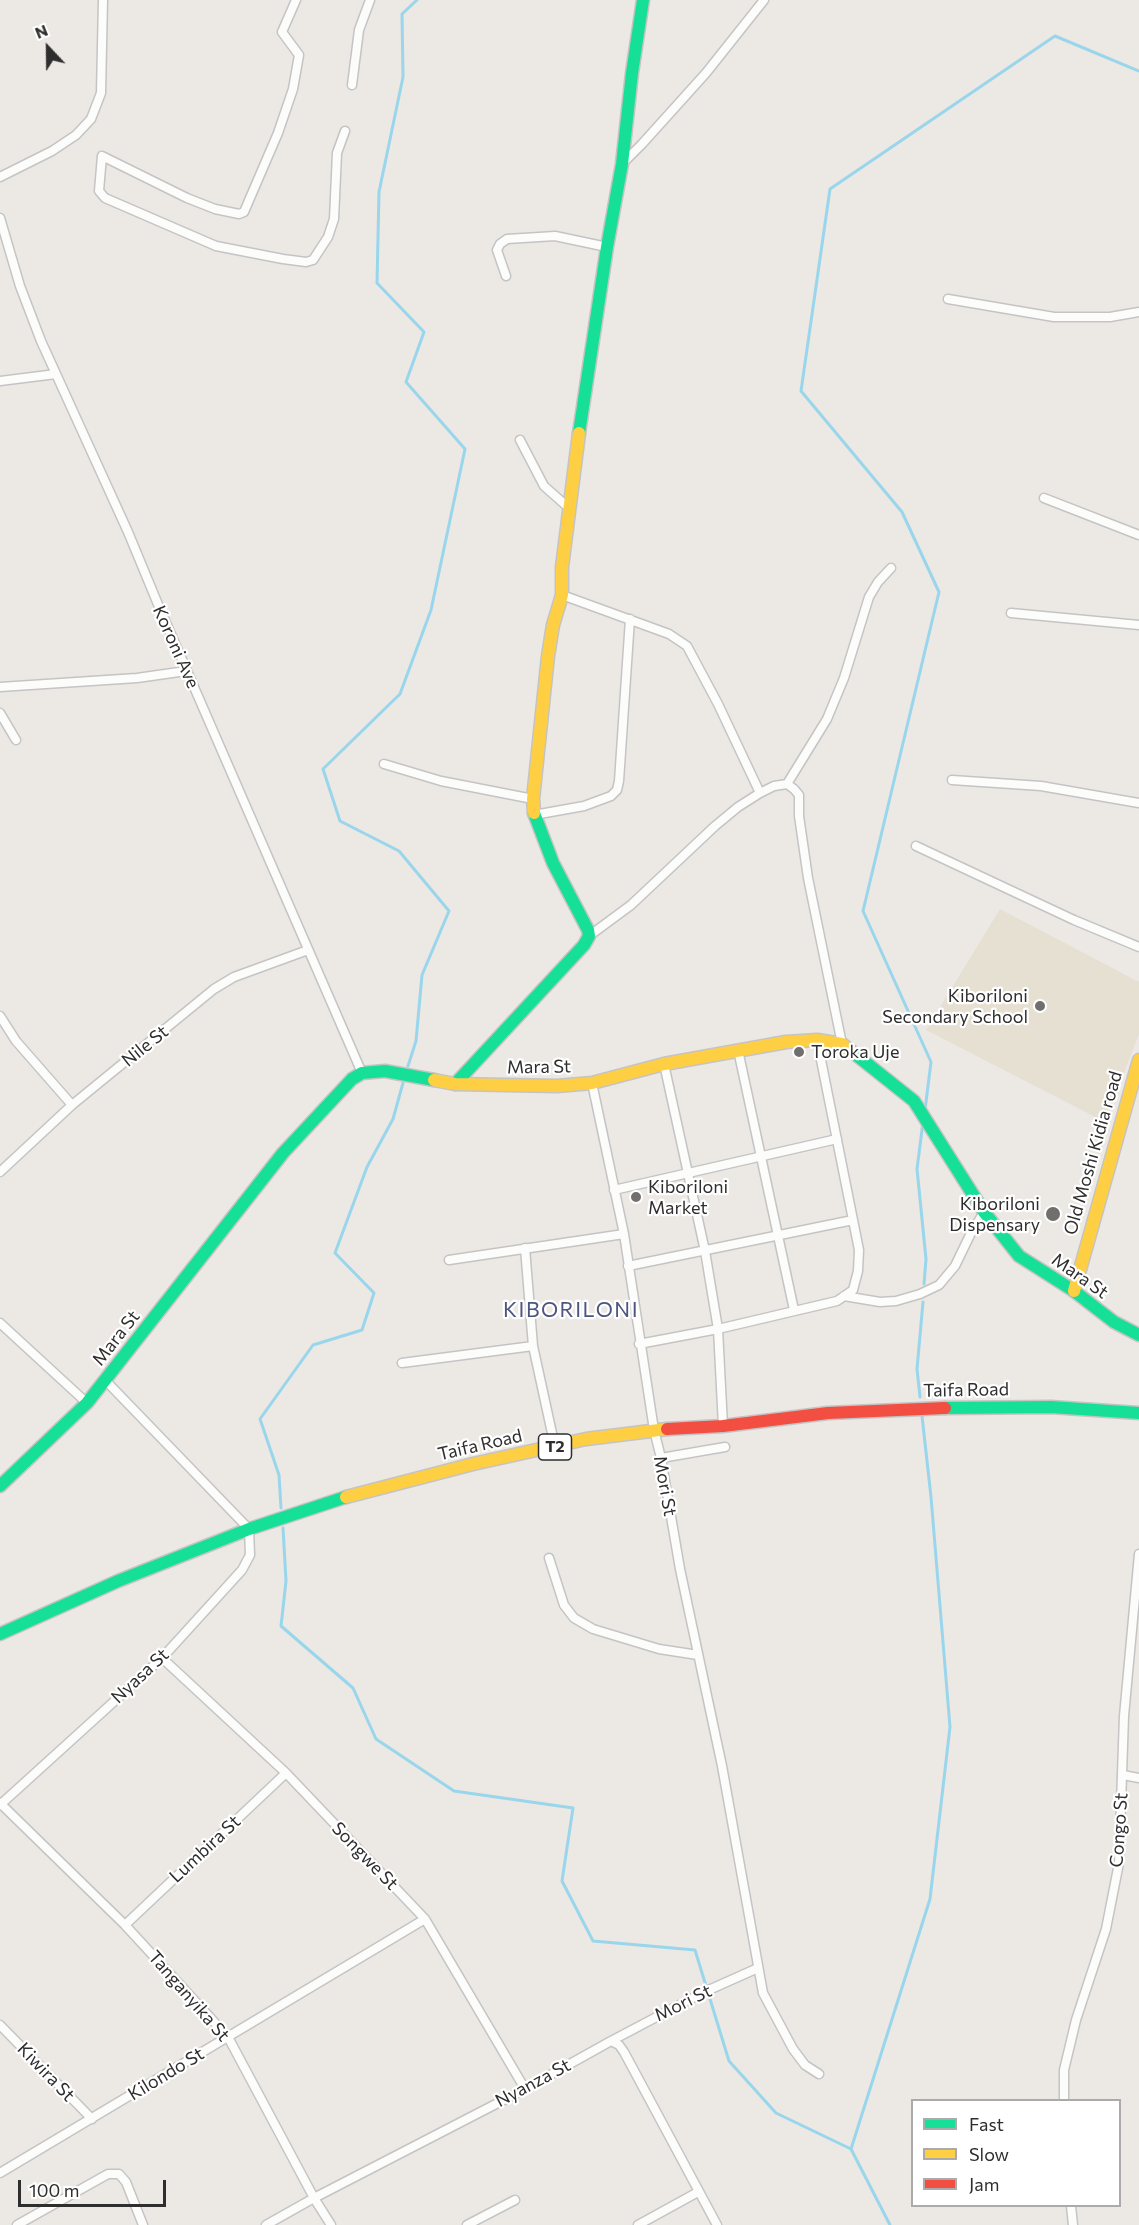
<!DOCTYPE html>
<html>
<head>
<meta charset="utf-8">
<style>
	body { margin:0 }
	#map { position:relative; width:1139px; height:2225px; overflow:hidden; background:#ece8e4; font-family:Commissioner,sans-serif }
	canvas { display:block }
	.legend { position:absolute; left:911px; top:2099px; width:210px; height:108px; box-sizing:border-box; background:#fff; border:2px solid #ababab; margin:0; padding:8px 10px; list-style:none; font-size:18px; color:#2e2e2e }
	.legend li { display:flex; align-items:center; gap:12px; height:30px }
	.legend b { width:30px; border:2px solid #ababab }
	.north { position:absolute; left:18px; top:18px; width:60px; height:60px; -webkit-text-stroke:4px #fff; paint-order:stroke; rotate:338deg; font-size:16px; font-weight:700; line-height:24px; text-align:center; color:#2e2e2e }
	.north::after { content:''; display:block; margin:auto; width:21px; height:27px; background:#2e2e2e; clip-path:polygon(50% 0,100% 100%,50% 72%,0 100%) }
	.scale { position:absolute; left:18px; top:2180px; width:148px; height:27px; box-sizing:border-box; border:3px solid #2e2e2e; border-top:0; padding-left:8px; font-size:18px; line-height:21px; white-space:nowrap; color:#2e2e2e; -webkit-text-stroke:4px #fff; paint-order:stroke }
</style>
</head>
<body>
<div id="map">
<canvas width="1139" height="2225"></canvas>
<ul class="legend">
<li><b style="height:8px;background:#16e098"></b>Fast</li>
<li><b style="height:8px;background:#ffcf43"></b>Slow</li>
<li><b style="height:8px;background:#f24e42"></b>Jam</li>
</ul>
<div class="north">N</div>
<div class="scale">100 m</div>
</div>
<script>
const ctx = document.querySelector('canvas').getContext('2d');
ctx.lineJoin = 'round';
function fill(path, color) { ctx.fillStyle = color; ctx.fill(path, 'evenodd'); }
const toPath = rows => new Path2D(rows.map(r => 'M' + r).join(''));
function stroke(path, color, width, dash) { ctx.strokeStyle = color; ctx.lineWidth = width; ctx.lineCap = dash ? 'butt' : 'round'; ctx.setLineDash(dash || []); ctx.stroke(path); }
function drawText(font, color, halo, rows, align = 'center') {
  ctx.font = font + ' Commissioner,sans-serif'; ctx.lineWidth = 4.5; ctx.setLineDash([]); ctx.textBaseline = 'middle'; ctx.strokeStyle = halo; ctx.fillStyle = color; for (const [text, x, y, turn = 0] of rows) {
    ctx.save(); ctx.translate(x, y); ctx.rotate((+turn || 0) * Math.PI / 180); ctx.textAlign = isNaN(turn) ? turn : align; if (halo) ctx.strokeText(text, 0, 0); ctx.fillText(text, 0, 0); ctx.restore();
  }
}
fill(toPath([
	[1000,909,1139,982,1139,1034,1105,1122,926,1030]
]), '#e6e0d3');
stroke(toPath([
	[408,1066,416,1041,422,975,449,911,399,851,340,821,323,769,400,694,431,610,465,449,406,382,424,332,377,283,379,192,403,77,402,14,417,0],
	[925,1110,931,1062,863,911,939,592,902,512,801,391,830,189,1055,36,1139,71],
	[923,1122,917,1169,926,1259,924,1284],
	[920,1397,917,1369,923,1302],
	[281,1508,279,1475,260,1419,313,1345,362,1330,374,1293,335,1253,367,1167,393,1119,403,1083],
	[283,1528,286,1581,281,1626,353,1688,376,1739,454,1791,573,1808,562,1881,593,1941,695,1950,729,2061,776,2113,851,2149],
	[890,2225,851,2149,930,1899,950,1727,931,1497,922,1416]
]), '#99d6ec', 3);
const street = toPath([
	[296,0,282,32,299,55,293,89,278,133,244,212,239,214,215,209,187,198,102,156,99,191,105,198,216,246,283,259,306,262,313,260,328,237,334,219,337,153,345,131],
	[352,85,359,30,370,0],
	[622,164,642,144,706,73,764,0],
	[0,177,52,151,76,135,91,119,101,93,103,0],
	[0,218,20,286,41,341,128,532,157,602,362,1073],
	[506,276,497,250,500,244,507,239,555,236,607,247],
	[948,299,1054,317,1110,317,1139,312],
	[0,381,56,374],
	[520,440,544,486,570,509],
	[1044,498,1139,535],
	[562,595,669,634,687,646,718,704,760,793],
	[1011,613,1139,625],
	[0,687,137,678,186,671],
	[0,713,16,740],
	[384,764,441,781,533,799],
	[952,780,1041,786,1139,803],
	[787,784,827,719,844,678,869,597,878,582,891,568],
	[534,815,584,806,611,796,617,790,619,781,630,619],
	[916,846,1074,920,1139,947],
	[589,936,631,905,715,826,738,807,760,793,774,786,787,784,794,789,799,795,799,816,808,878,842,1044],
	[0,1016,16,1041,72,1105],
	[738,1050,794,1310],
	[664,1064,705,1251,718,1329,723,1426],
	[592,1083,624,1234,654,1430,661,1458,680,1569,722,1766,763,1993,793,2049,805,2065,819,2074],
	[0,1172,72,1105,214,989,234,977,308,950],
	[614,1190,837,1139],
	[525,1248,533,1346,555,1447],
	[449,1260,624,1234],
	[628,1266,853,1220],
	[844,1296,880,1302,896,1301,920,1294,939,1285,955,1266,970,1235,984,1212],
	[0,1323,87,1403],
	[639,1344,718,1329,837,1301,853,1290,858,1271,859,1250,817,1040],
	[402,1363,533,1346],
	[661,1458,725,1447],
	[549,1558,564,1605,574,1618,593,1629,659,1649,698,1655],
	[162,1658,286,1773,425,1919,525,2089],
	[1123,1775,1139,1778],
	[0,1803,125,1925,228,2037,314,2198,331,2225],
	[0,1805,162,1658,242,1570,250,1555,249,1529,106,1381],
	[125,1925,286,1773],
	[0,2025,92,2119],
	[611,2041,702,1993,758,1968],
	[1064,2100,1064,2070,1076,2020,1106,1929,1119,1863,1124,1716,1139,1554],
	[0,2173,425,1919],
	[1071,2206,1073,2225],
	[17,2225,108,2174,119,2174,126,2182,143,2225],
	[266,2225,314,2198,525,2089,611,2041,619,2045,624,2052,717,2225],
	[467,2225,515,2200],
	[638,2225,698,2192]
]);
const fast = toPath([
	[579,433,607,247,622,164,632,73,643,0],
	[850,1050,914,1101,984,1212,1019,1256,1074,1291,1114,1322,1139,1335],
	[455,1084,584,945,589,936,588,930,553,863,534,813],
	[945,1408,1051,1407,1139,1413],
	[0,1486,87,1403,283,1153,352,1079,362,1073,385,1071,434,1080],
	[0,1634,118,1581,249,1529,346,1497]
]);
const slow = toPath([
	[534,813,533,799,548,656,553,625,562,595,562,567,579,433],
	[434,1080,455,1084,557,1086,592,1083,664,1064,786,1042,817,1040,842,1044,850,1050],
	[1074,1291,1139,1060],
	[346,1497,473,1464,586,1439,667,1429]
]);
const jam = toPath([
	[667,1429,723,1426,828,1413,945,1408]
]);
stroke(street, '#c5c4c5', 11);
stroke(fast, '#c5c4c5', 15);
stroke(slow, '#c5c4c5', 15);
stroke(jam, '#c5c4c5', 15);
stroke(street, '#fcfcfb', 8);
stroke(fast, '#16e098', 12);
stroke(slow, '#ffcf43', 12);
stroke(jam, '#f24e42', 12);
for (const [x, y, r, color] of [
	[1040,1006,6,"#706f6e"],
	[799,1052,6,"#706f6e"],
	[636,1197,6,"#706f6e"],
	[1053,1214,8,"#706f6e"]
]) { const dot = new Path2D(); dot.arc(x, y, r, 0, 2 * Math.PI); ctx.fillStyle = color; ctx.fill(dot); stroke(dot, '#fff', 2); }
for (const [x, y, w] of [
	[555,1447,33]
]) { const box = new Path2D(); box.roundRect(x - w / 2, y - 13, w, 26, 4.5); ctx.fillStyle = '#fff'; ctx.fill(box); stroke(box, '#2e2e2e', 1.5); }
drawText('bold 16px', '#2e2e2e', null, [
	["T2",555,1447]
]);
drawText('18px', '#2e2e2e', '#fff', [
	["Koroni Ave",176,647,66],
	["Nile St",145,1046,-39],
	["Mara St",539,1067,-1],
	["Old Moshi Kidia road",1093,1153,-74],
	["Mara St",1080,1276,35],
	["Mara St",116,1338,-52],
	["Taifa Road",966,1390,-1],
	["Taifa Road",480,1445,-13],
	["Mori St",665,1486,80],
	["Nyasa St",140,1676,-43],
	["Congo St",1119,1830,-86],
	["Lumbira St",205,1849,-43],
	["Songwe St",365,1856,46],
	["Tanganyika St",189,1996,49],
	["Mori St",683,2003,-26],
	["Kiwira St",46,2072,46],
	["Kilondo St",166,2074,-31],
	["Nyanza St",533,2083,-28]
]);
drawText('18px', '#2e2e2e', '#fff', [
	["Kiboriloni",1028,996],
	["Secondary School",1028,1017],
	["Toroka Uje",811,1052,"left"],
	["Kiboriloni",648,1187,"left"],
	["Market",648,1208,"left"],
	["Kiboriloni",1040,1204],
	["Dispensary",1040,1225]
], 'right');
ctx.letterSpacing = '1.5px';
drawText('21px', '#4d5680', '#fff', [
	["KIBORILONI",571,1310]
]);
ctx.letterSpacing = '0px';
</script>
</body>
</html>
